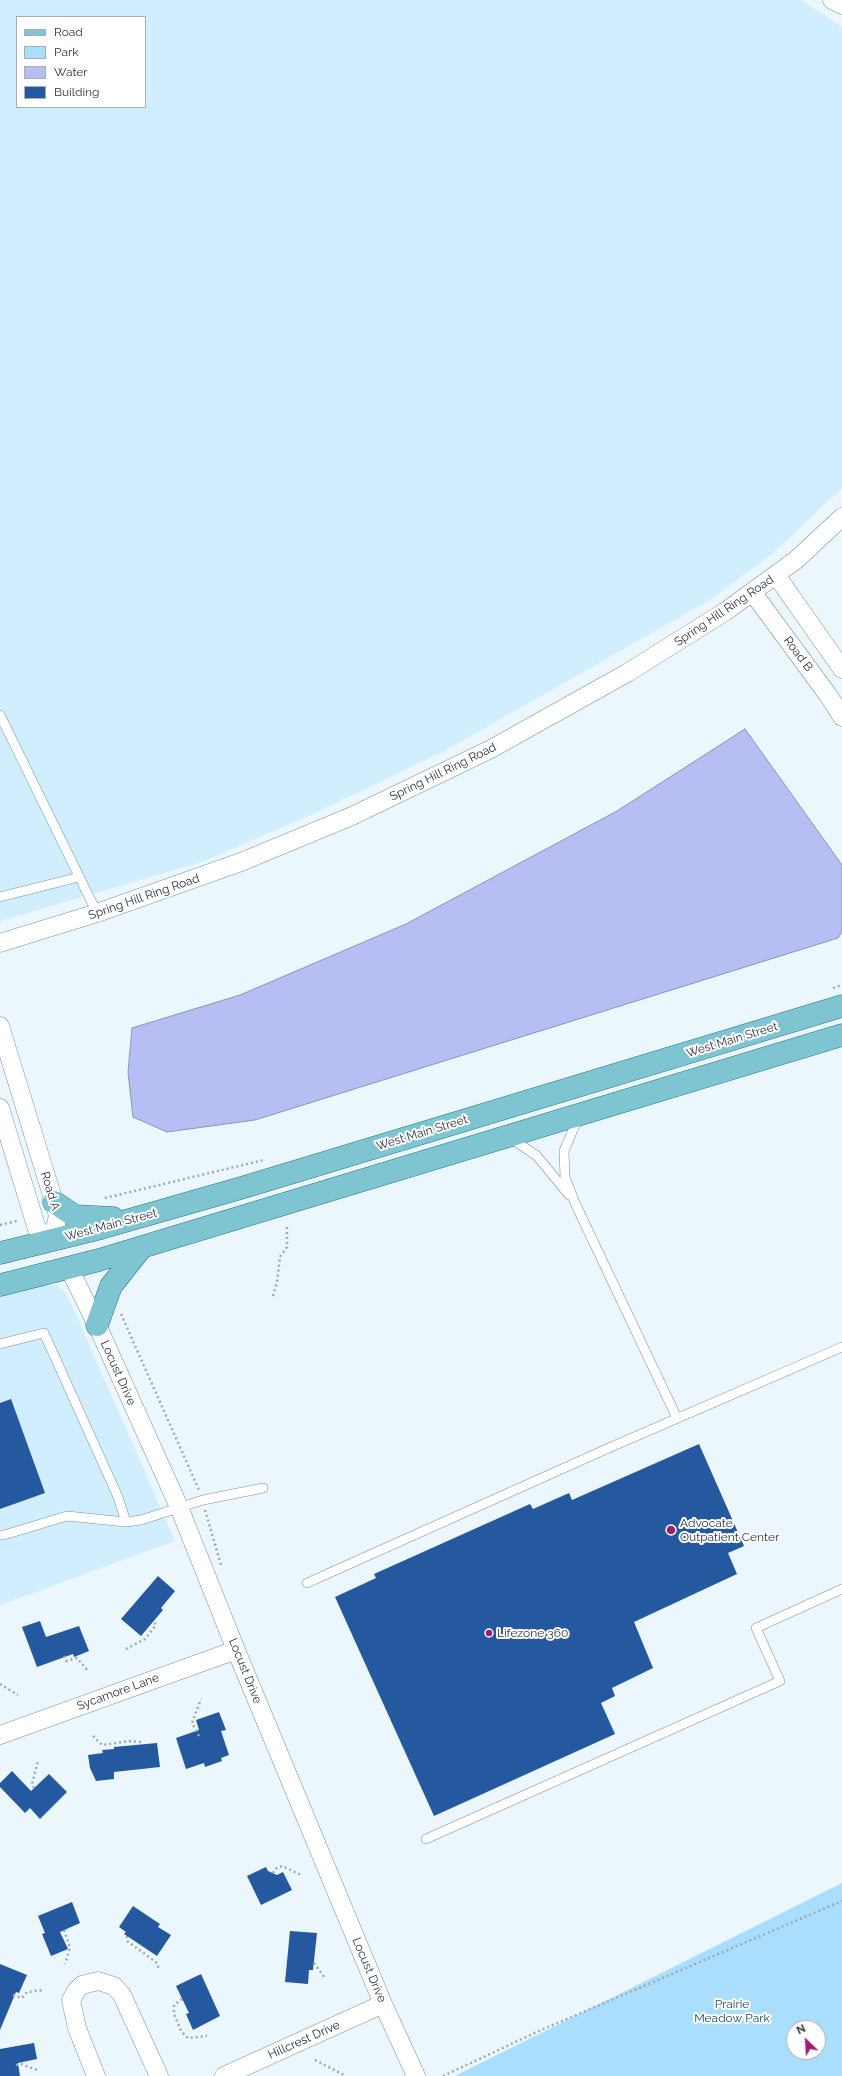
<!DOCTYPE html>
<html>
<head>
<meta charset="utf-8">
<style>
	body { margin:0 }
	#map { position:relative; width:842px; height:2076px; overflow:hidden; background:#ebf6fd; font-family:Raleway,sans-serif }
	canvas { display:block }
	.legend { position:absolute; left:16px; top:16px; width:130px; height:92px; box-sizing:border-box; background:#fff; border:1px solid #aaaeb1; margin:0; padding:5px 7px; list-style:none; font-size:12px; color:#2a353c }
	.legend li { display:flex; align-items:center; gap:8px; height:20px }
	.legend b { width:20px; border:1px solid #aaaeb1 }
	.north { position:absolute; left:786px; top:2020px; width:40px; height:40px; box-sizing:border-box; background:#fff; border:1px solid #aaaeb1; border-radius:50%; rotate:335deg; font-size:11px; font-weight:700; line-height:16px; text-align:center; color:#2a353c }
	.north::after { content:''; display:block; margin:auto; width:14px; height:18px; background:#9c1d73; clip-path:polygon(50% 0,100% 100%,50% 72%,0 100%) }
</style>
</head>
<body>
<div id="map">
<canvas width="842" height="2076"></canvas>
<ul class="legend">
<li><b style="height:5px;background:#7ec5d1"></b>Road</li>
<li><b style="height:11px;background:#a9defc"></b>Park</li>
<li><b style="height:11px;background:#b6bef3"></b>Water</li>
<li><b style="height:11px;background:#24599f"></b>Building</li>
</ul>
<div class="north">N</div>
</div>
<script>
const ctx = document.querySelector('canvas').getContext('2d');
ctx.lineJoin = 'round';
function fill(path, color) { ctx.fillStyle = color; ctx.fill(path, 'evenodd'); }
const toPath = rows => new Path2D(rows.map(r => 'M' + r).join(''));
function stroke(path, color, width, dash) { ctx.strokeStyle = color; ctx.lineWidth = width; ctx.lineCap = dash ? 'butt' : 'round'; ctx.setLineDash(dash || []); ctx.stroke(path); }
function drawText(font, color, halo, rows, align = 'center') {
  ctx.font = font + ' Raleway,sans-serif'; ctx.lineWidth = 4; ctx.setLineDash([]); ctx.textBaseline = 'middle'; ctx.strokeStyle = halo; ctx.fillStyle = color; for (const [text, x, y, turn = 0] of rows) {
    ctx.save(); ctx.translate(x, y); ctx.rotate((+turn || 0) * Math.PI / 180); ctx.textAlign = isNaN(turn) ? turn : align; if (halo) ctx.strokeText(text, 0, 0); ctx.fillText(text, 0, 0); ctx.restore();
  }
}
fill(toPath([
	[0,0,800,0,842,27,842,488,772,554,708,601,444,751,315,813,202,862,0,921],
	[17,17,145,17,145,107,17,107],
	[45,1285,55,1285,63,1290,70,1301,175,1541,0,1605,0,1295]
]), '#d1eeff');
fill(toPath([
	[842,1883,842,2076,455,2076],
	[794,2028,818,2028,818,2052,794,2052]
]), '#a9defc');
const water = toPath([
	[745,729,842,865,842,932,838,938,255,1120,167,1132,133,1117,128,1072,132,1028,240,995,406,924,617,811,745,729]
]);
fill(water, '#b6bef3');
stroke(water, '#8c95bc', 1);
fill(toPath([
	[11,1399,45,1493,0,1509,0,1403],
	[699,1444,744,1546,728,1553,737,1574,634,1622,653,1668,612,1688,615,1696,601,1703,615,1734,434,1816,335,1597,376,1578,374,1574,530,1504,533,1509,569,1493,572,1500],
	[158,1576,175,1591,161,1608,163,1610,141,1636,121,1619],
	[40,1621,46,1637,79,1626,89,1651,74,1657,73,1654,37,1667,22,1627],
	[219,1712,226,1730,221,1731,229,1755,221,1758,222,1761,205,1767,204,1763,186,1769,176,1738,199,1730,196,1720],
	[157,1743,160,1767,114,1772,114,1779,96,1781,90,1768,88,1755,103,1753,102,1750,114,1749,114,1747],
	[12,1771,31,1791,49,1774,67,1792,40,1819,30,1808,25,1813,0,1787,0,1783],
	[266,1867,268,1871,277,1875,283,1872,292,1890,261,1905,247,1876],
	[72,1902,80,1923,60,1932,68,1949,51,1956,42,1934,45,1933,38,1916],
	[133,1906,160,1924,158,1927,171,1935,157,1956,124,1934,126,1932,119,1927],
	[290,1931,317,1933,313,1970,309,1970,308,1984,285,1982],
	[0,1964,27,1975,19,1993,16,1992,0,2030],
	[201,1974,220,2016,193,2030,186,2014,189,2013,176,1986],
	[34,2043,37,2059,18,2063,20,2076,0,2076,0,2049]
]), '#24599f');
const service = toPath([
	[0,715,97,913],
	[0,897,79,877],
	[578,1118,564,1151,565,1177,575,1203,677,1418],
	[509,1141,515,1141,537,1156,569,1195],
	[0,1344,44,1333,118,1497,126,1522],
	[0,1535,4,1535,67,1516,126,1522,141,1520,203,1500,263,1488],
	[307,1583,611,1447,842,1347],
	[426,1839,780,1681,756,1628,842,1589]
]);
const minor = toPath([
	[832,0,842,5],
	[776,575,842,669],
	[753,593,828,695,842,717],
	[0,943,97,913,241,862,352,816,491,749,627,673,726,611,796,560,842,517],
	[0,1026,58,1215,53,1240,37,1229,0,1108],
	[69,1268,97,1325,179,1507,236,1650,383,2004,416,2076],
	[0,1735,236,1650],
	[96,2076,77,2028,71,2000,77,1990,82,1985,98,1981,114,1986,122,1995,159,2076],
	[224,2076,383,2004]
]);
const primary = toPath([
	[54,1202,75,1216,113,1218],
	[0,1253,101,1228,241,1188,842,1006],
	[0,1285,99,1260,842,1035],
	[97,1325,111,1286,142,1247]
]);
stroke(service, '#7892a1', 10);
stroke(minor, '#7892a1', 19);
stroke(primary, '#297989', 23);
stroke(toPath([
	[833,988,842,985],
	[105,1198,264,1160],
	[0,1225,17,1221],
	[273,1296,277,1282,280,1257,287,1247,287,1225],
	[121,1314,199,1490],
	[205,1510,221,1565],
	[126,1649,145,1639,156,1625,154,1622],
	[64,1656,66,1661,77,1658,88,1671],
	[0,1684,18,1695],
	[93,1736,102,1745,129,1741,140,1742,143,1744],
	[199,1736,192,1723,201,1699],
	[34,1788,32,1784,38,1761],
	[273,1873,275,1869,282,1866,301,1875],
	[64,1930,70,1948,65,1964],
	[127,1936,127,1941,157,1963,159,1970],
	[314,1963,325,1978],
	[13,1995,22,1998,27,1992,43,1990],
	[182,1999,174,2005,174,2014,181,2031,188,2038,207,2036],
	[315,2060,346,2076],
	[16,2065,21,2064,37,2070],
	[443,2076,539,2031,842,1901]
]), '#9faab1', 2.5, [2, 3]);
stroke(service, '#fff', 9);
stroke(minor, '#fff', 18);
stroke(primary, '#7ec5d1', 22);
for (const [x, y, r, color] of [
	[671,1530,5,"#9c1d73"],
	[489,1633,4,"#9c1d73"]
]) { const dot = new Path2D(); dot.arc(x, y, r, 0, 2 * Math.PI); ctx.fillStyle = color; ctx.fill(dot); stroke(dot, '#fff', 1.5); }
drawText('12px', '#2a353c', '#fff', [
	["Spring Hill Ring Road",724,611,-34],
	["Road B",798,654,53],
	["Spring Hill Ring Road",443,772,-26],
	["Spring Hill Ring Road",144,897,-19],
	["West Main Street",732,1040,-17],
	["West Main Street",422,1133,-17],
	["Road A",50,1191,73],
	["West Main Street",111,1225,-15],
	["Locust Drive",118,1373,66],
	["Locust Drive",245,1671,68],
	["Sycamore Lane",118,1692,-20],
	["Locust Drive",369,1970,67],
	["Hillcrest Drive",304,2040,-24]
]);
drawText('12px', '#2a353c', '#fff', [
	["Advocate",680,1523],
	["Outpatient Center",680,1537],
	["Lifezone 360",497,1633]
], 'left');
drawText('12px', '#1d4960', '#fff', [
	["Prairie",732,2004],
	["Meadow Park",732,2018]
]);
</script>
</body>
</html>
